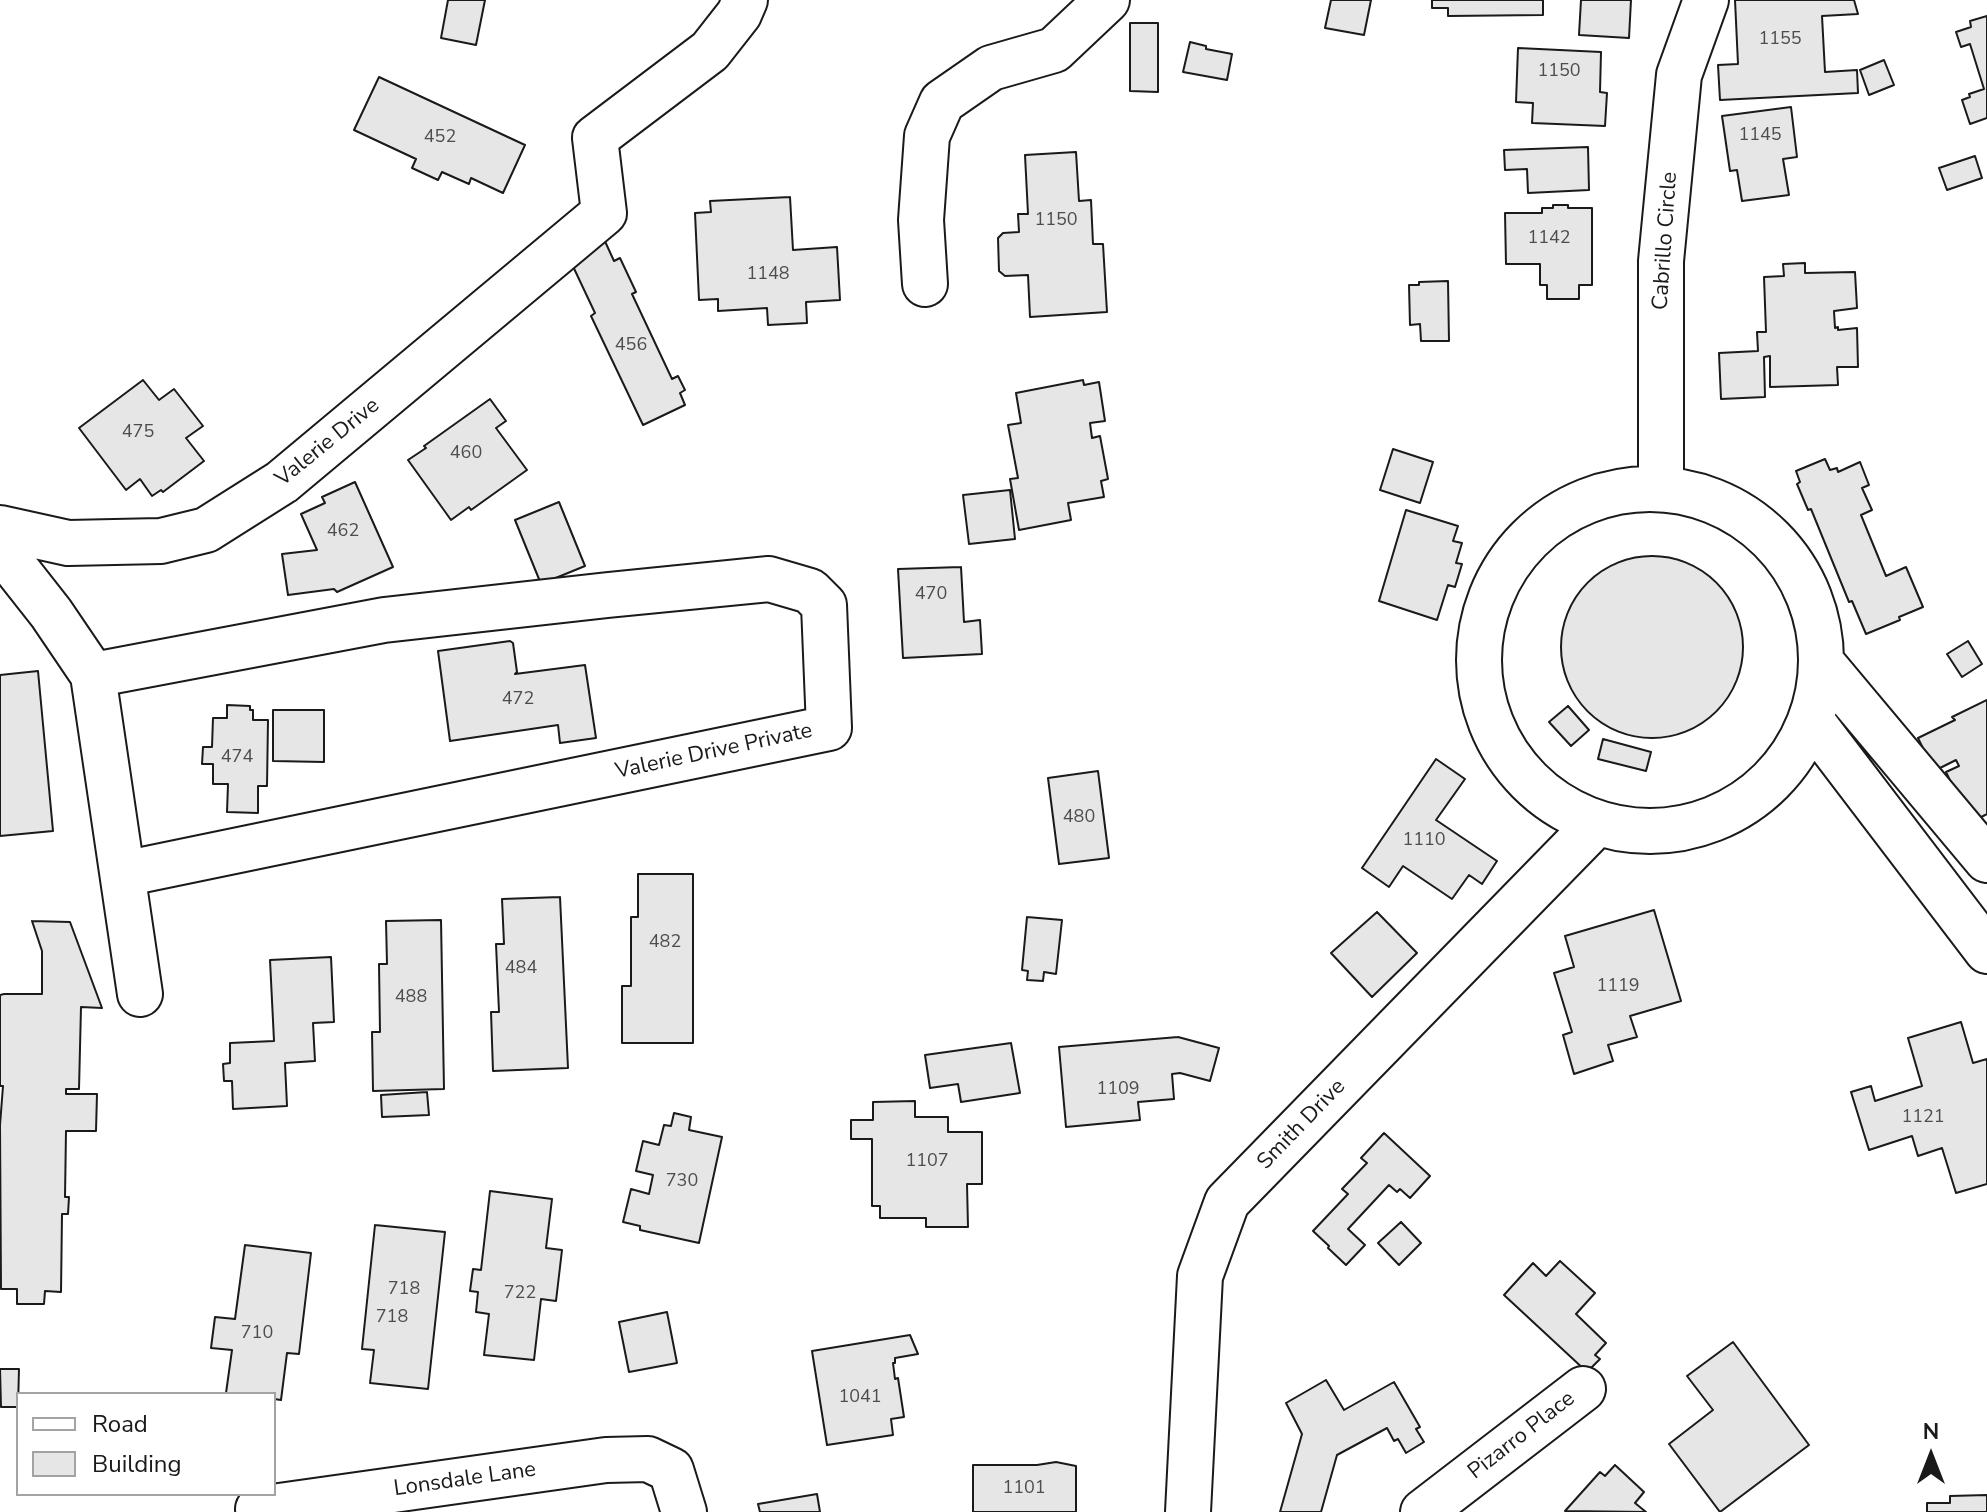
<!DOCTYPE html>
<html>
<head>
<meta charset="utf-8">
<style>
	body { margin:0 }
	#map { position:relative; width:1987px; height:1512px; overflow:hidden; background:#fff; font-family:"Nunito Sans",sans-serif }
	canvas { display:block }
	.legend { position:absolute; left:16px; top:1392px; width:260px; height:104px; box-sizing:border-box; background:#fff; border:2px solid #a3a3a3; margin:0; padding:10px 14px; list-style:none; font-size:24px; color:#1a1a1a }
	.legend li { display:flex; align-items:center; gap:16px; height:40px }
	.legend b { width:40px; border:2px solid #a3a3a3 }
	.north { position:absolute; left:1891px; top:1416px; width:80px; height:80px; -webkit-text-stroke:6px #fff; paint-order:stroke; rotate:0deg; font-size:22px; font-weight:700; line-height:32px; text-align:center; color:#1a1a1a }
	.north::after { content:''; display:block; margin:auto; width:28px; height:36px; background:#1a1a1a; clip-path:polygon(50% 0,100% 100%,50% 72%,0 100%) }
</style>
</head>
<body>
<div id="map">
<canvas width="1987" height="1512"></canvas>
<ul class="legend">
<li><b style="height:10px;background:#fff"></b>Road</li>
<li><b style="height:22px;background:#e6e6e6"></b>Building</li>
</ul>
<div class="north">N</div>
</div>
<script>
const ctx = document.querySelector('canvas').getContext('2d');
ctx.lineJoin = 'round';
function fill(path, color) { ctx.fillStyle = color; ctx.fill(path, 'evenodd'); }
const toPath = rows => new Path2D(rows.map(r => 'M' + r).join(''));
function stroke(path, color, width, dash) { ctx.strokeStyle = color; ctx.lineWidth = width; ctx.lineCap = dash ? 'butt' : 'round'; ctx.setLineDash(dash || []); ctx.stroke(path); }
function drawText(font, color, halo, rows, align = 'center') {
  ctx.font = font + ' "Nunito Sans",sans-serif'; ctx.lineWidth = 6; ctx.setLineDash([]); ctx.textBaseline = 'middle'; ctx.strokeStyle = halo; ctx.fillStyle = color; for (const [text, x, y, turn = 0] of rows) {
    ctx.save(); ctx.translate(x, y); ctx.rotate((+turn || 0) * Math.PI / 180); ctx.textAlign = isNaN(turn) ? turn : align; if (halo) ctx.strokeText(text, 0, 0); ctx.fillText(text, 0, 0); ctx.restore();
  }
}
const building = toPath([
	[448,0,485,0,476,45,441,38,448,0],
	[1331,0,1371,0,1364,35,1325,28,1331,0],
	[1432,0,1543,0,1543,15,1448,16,1448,8,1432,8,1432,0],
	[1581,0,1631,0,1629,38,1579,35,1581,0],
	[1735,0,1854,0,1858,14,1822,16,1825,72,1857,70,1858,93,1720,100,1718,65,1738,64,1735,0],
	[1987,16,1987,118,1970,124,1962,100,1970,97,1969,94,1984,89,1970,44,1961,47,1956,32,1971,27,1970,21,1987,16],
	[1130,23,1158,23,1158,92,1130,91,1130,23],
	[1190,42,1206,46,1206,49,1232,54,1227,80,1183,72,1190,42],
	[1518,48,1601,52,1600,92,1607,93,1605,126,1532,123,1533,103,1516,102,1518,48],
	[1884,60,1894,85,1869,95,1860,70,1884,60],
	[379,77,525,145,503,193,471,178,469,184,442,172,438,180,412,168,416,159,354,130,379,77],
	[1791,107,1797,157,1783,159,1789,195,1742,201,1737,170,1730,171,1722,116,1791,107],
	[1588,147,1589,190,1528,193,1527,169,1505,170,1504,150,1588,147],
	[1076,152,1079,201,1091,200,1093,244,1103,244,1107,312,1030,317,1028,275,1005,276,999,271,998,238,1003,233,1019,232,1018,214,1028,214,1025,155,1076,152],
	[1975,156,1982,178,1947,190,1939,168,1975,156],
	[790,197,793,250,837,247,840,300,806,302,807,323,768,325,767,308,718,311,718,299,699,300,695,213,711,212,710,201,790,197],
	[1553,205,1568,205,1568,208,1592,208,1592,285,1579,285,1579,299,1547,299,1547,285,1540,285,1540,264,1506,264,1505,213,1542,213,1542,208,1553,208,1553,205],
	[603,237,614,261,620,258,636,292,632,294,672,379,678,376,685,390,680,393,685,405,643,425,591,316,595,313,570,260,603,237],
	[1805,263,1805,273,1855,272,1857,308,1834,311,1835,328,1838,327,1838,330,1857,328,1858,367,1837,367,1838,385,1770,387,1770,356,1764,357,1765,397,1721,399,1719,353,1758,351,1757,332,1766,332,1764,277,1784,276,1783,264,1805,263],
	[1448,281,1449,341,1421,341,1420,324,1410,325,1409,285,1419,285,1419,282,1448,281],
	[143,380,159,400,174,389,203,426,186,438,204,461,163,492,161,490,152,496,140,479,126,490,79,428,143,380],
	[1083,380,1084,385,1099,382,1105,421,1090,423,1092,438,1100,436,1108,479,1101,481,1104,497,1068,503,1071,520,1019,530,1010,479,1018,478,1008,425,1021,423,1016,393,1083,380],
	[490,399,506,421,496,428,527,470,471,510,469,507,451,520,408,460,426,448,424,446,490,399],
	[1393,449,1433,462,1420,503,1380,490,1393,449],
	[1825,459,1830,470,1837,468,1838,472,1860,462,1869,485,1862,488,1872,510,1861,515,1886,576,1906,567,1923,607,1899,617,1900,620,1866,634,1852,601,1849,602,1811,509,1808,510,1797,484,1800,482,1796,471,1825,459],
	[355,482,393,567,337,592,334,589,288,595,282,554,317,550,301,514,325,503,322,497,355,482],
	[1010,490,1015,539,969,544,963,495,1010,490],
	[559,502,585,566,541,584,515,520,559,502],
	[1406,510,1458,526,1453,541,1462,543,1456,563,1462,564,1455,587,1448,585,1437,620,1379,601,1406,510],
	'1561 647a91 91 0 1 1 182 0a91 91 0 1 1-182 0Z',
	[961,567,964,622,980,620,982,654,903,658,898,569,961,567],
	[510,641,513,643,517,672,515,674,585,665,596,738,560,743,558,725,450,741,438,651,510,641],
	[1968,641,1982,664,1962,677,1947,654,1968,641],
	[38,671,53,831,0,836,0,675,38,671],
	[1987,700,1987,814,1970,823,1946,772,1959,766,1956,760,1934,771,1918,738,1955,720,1952,717,1987,700],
	[227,705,250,706,250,710,253,710,253,720,268,720,267,786,258,786,258,813,227,812,228,784,213,784,213,764,202,764,203,747,212,747,213,718,227,718,227,705],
	[1568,706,1589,730,1571,746,1549,722,1568,706],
	[273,710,324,710,324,762,273,761,273,710],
	[1603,739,1651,752,1646,771,1598,759,1603,739],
	[1436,759,1465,779,1436,820,1497,861,1482,884,1469,875,1452,899,1403,866,1389,887,1362,868,1436,759],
	[1098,771,1109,858,1059,864,1048,778,1098,771],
	[638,874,693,874,693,1043,622,1043,622,986,631,986,631,917,638,917,638,874],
	[560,897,568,1068,493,1071,491,1012,499,1012,496,944,504,944,502,899,560,897],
	[1654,910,1681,1001,1630,1016,1637,1037,1608,1045,1613,1061,1574,1074,1563,1035,1572,1032,1554,973,1574,967,1565,936,1654,910],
	[1377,912,1417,953,1372,997,1331,953,1377,912],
	[1027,917,1062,920,1056,974,1044,972,1043,981,1027,980,1028,971,1022,970,1027,917],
	[441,920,444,1089,373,1091,372,1032,380,1032,379,964,387,964,386,921,441,920],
	[32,921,70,922,102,1008,81,1007,79,1089,66,1089,66,1094,97,1094,96,1131,66,1131,65,1197,69,1197,68,1214,62,1214,61,1292,45,1291,44,1304,17,1304,17,1289,1,1289,0,1125,3,1086,0,1086,0,995,4,994,42,994,42,951,32,921],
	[331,957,334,1022,313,1023,315,1061,285,1063,287,1106,233,1109,232,1081,224,1081,223,1064,230,1063,230,1043,274,1041,270,960,331,957],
	[1961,1022,1973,1063,1987,1059,1987,1184,1956,1193,1942,1148,1918,1156,1912,1136,1869,1150,1851,1092,1871,1086,1875,1101,1922,1086,1908,1038,1961,1022],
	[1178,1037,1219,1048,1210,1081,1180,1073,1172,1074,1174,1099,1138,1102,1140,1120,1066,1127,1059,1047,1178,1037],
	[1011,1043,1020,1093,961,1102,958,1084,930,1088,925,1055,1011,1043],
	[427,1092,429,1115,382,1117,381,1095,427,1092],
	[915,1101,915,1117,948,1117,948,1132,982,1132,982,1184,967,1184,968,1227,926,1227,926,1218,880,1218,880,1206,872,1206,872,1139,851,1139,851,1120,873,1120,873,1102,915,1101],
	[674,1113,691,1117,689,1130,722,1137,699,1243,640,1230,640,1226,623,1222,631,1189,649,1194,653,1175,636,1171,643,1141,659,1145,664,1125,671,1126,674,1113],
	[1384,1133,1430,1176,1410,1198,1400,1189,1397,1192,1389,1185,1348,1229,1365,1245,1346,1265,1328,1248,1329,1246,1313,1231,1348,1194,1342,1189,1367,1163,1361,1158,1384,1133],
	[490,1191,552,1199,546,1248,562,1250,556,1301,541,1299,534,1360,484,1355,489,1314,476,1312,478,1292,470,1291,473,1269,481,1270,490,1191],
	[1401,1222,1421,1243,1399,1265,1378,1243,1401,1222],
	[375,1225,445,1232,428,1389,370,1383,374,1350,362,1349,375,1225],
	[245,1245,311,1253,299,1354,287,1353,281,1400,274,1399,274,1394,226,1393,232,1350,211,1348,215,1317,235,1319,245,1245],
	[1560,1261,1595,1293,1576,1314,1606,1343,1595,1355,1600,1359,1587,1372,1504,1295,1533,1263,1546,1276,1560,1261],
	[667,1312,677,1363,629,1372,619,1322,667,1312],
	[910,1335,918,1354,895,1358,895,1363,893,1363,895,1379,898,1378,904,1417,891,1419,893,1435,827,1445,812,1351,910,1335],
	[1733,1342,1809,1445,1720,1512,1669,1444,1713,1410,1687,1376,1733,1342],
	[0,1369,19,1369,18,1407,1,1407,0,1369],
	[1326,1380,1344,1410,1394,1382,1420,1427,1416,1429,1424,1442,1406,1453,1398,1439,1394,1441,1387,1428,1337,1455,1321,1512,1280,1512,1302,1434,1286,1403,1326,1380],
	[1056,1462,1076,1466,1076,1512,973,1512,973,1465,1037,1465,1056,1462],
	[1615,1465,1644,1492,1635,1503,1646,1512,1565,1511,1600,1472,1605,1476,1615,1465],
	[817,1494,820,1512,760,1512,758,1504,817,1494],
	[1987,1495,1987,1512,1927,1512,1927,1503,1950,1503,1950,1496,1987,1495]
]);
fill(building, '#e6e6e6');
stroke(building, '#1a1a1a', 2);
const minor = toPath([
	[925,284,921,220,927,136,942,102,991,68,1054,50,1107,0],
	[1661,488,1661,261,1679,75,1706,0],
	'1479 660a171 171 0 1 1 342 0a171 171 0 1 1-342 0Z',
	[0,528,68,543,161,541,206,530,282,482,604,213,595,138,710,51,739,14,745,0],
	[0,548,51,613,93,675,140,994],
	[1822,663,1987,860],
	[93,675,384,620,608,595,769,579,810,591,824,605,829,728,123,874],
	[1811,720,1987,951],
	[258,1509,606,1460,648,1459,671,1470,684,1512],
	[1188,1512,1200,1276,1227,1202,1597,823],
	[1423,1512,1583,1389]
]);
stroke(minor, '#1a1a1a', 48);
stroke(minor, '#fff', 44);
drawText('18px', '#4d4d4d', null, [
	["1155",1780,40],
	["1150",1559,72],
	["1145",1760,136],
	["452",440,138],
	["1150",1056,221],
	["1142",1549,239],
	["1148",768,275],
	["456",631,346],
	["475",138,433],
	["460",466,454],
	["462",343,532],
	["470",931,595],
	["472",518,700],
	["474",237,758],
	["480",1079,818],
	["1110",1424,841],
	["482",665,943],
	["484",521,969],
	["1119",1618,987],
	["488",411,998],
	["1109",1118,1090],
	["1121",1923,1118],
	["1107",927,1162],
	["730",682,1182],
	["718",404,1290],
	["722",520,1294],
	["718",392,1318],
	["710",257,1334],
	["1041",860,1398],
	["1101",1024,1489]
]);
drawText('22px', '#1a1a1a', '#fff', [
	["Cabrillo Circle",1666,241,-86],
	["Valerie Drive",328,443,-39],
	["Valerie Drive Private",714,752,-12],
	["Smith Drive",1302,1125,-46],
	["Pizarro Place",1522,1436,-38],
	["Lonsdale Lane",465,1480,-8]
]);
</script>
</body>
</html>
